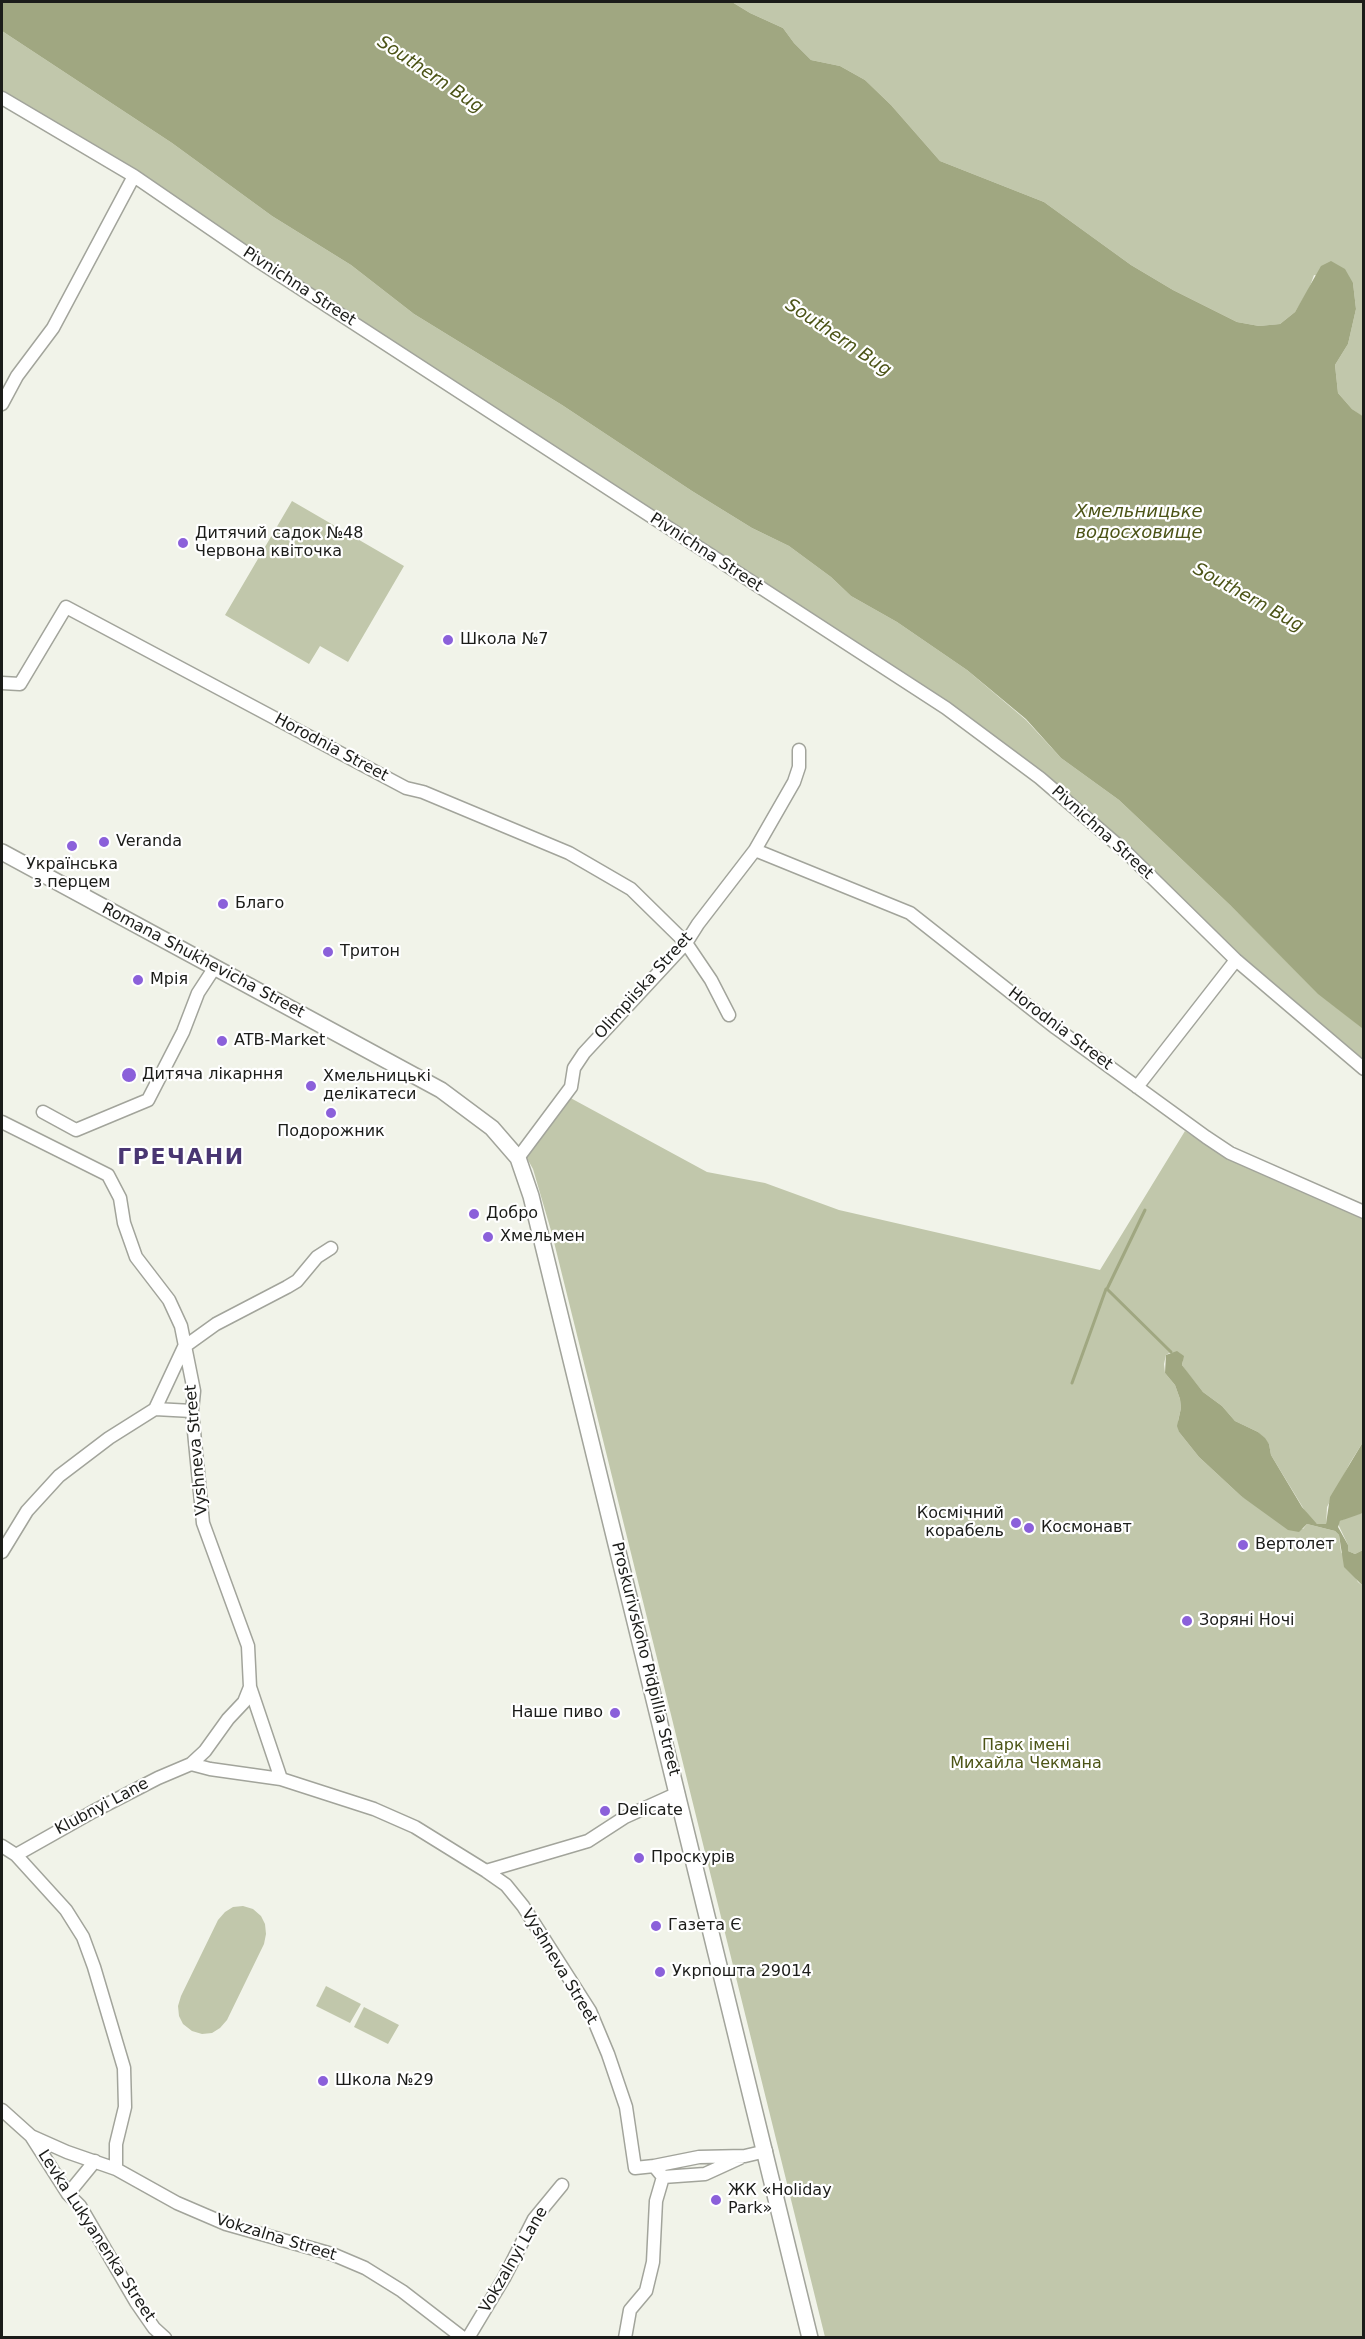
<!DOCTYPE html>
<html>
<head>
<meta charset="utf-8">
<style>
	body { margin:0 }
	#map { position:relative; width:1365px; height:2339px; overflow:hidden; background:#f1f3e9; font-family:"DejaVu Sans",sans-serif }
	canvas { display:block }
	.frame { position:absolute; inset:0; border:3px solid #1b1c19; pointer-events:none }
</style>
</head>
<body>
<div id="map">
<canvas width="1365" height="2339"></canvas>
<div class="frame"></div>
</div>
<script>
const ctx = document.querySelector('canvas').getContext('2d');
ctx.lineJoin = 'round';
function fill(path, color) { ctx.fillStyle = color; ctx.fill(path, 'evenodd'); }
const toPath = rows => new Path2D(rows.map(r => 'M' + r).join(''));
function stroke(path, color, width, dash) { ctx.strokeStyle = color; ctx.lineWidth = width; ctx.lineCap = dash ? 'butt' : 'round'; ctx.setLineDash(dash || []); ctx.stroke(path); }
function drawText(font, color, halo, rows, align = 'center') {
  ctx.font = font + ' "DejaVu Sans",sans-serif'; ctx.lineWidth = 4.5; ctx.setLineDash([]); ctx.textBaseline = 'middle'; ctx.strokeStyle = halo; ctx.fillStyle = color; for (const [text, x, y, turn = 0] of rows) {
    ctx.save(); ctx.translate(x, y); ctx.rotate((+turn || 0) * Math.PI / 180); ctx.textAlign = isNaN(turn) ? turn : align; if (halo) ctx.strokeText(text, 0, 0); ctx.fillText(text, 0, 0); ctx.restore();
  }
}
fill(toPath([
	[732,2,1363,2,1363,417,1352,409,1338,393,1335,365,1348,344,1356,309,1353,283,1314,275,1309,289,1295,312,1280,324,1259,326,1237,322,1173,290,1131,265,1044,202,940,161,891,105,865,80,840,66,811,60,794,43,783,28,750,13],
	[2,31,172,143,272,216,351,265,414,314,562,405,692,491,752,528,789,546,831,577,851,596,897,622,967,670,1026,720,1061,758,1119,800,1230,905,1318,993,1362,1028,1363,1062,1239,956,1043,774,258,255,141,174,2,92],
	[292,501,404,566,348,662,320,646,309,664,225,615],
	[565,1095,707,1172,765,1183,839,1210,1100,1270,1185,1131,1226,1158,1363,1205,1363,1442,1350,1463,1327,1507,1326,1525,1317,1524,1311,1521,1271,1455,1269,1444,1258,1432,1235,1421,1222,1406,1203,1392,1187,1372,1182,1365,1183,1361,1171,1352,1166,1355,1164,1364,1165,1373,1175,1385,1180,1399,1181,1408,1178,1421,1179,1432,1199,1457,1241,1496,1303,1529,1307,1524,1335,1531,1339,1535,1341,1552,1358,1582,1363,1586,1363,2337,825,2337,552,1234,533,1169,523,1151],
	[1363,1513,1363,1550,1355,1554,1348,1551,1348,1545,1338,1524,1340,1521,1350,1516],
	[243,1906,253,1909,261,1916,265,1924,266,1934,264,1944,227,2020,220,2028,212,2033,202,2034,192,2031,183,2024,179,2016,178,2006,181,1996,218,1920,225,1912,233,1907],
	[326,1986,361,2004,350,2023,316,2006],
	[364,2007,399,2025,388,2044,354,2027]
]), '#c1c7ab');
fill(toPath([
	[2,2,732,2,750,13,783,28,794,43,811,60,840,66,865,80,891,105,940,161,1044,202,1131,265,1173,290,1237,322,1259,326,1280,324,1295,312,1321,266,1331,261,1345,269,1353,283,1356,309,1348,344,1335,365,1338,393,1352,409,1364,417,1363,1029,1318,994,1230,905,1119,800,1061,758,1026,719,967,670,897,622,851,596,831,577,789,546,752,528,692,491,562,405,414,314,351,265,272,216,172,143,2,31],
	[1177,1351,1184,1356,1182,1365,1203,1392,1222,1406,1235,1421,1258,1432,1265,1438,1269,1444,1271,1455,1302,1507,1317,1524,1326,1524,1330,1497,1363,1442,1363,1513,1340,1521,1338,1527,1348,1545,1348,1551,1355,1554,1363,1550,1363,1586,1344,1567,1339,1535,1335,1531,1307,1524,1299,1532,1288,1530,1241,1496,1199,1457,1179,1432,1177,1426,1181,1408,1180,1399,1175,1385,1165,1373,1166,1355]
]), '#a0a781');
stroke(toPath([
	[1145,1210,1107,1289,1171,1352],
	[1072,1383,1106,1289]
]), '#a0a781', 3);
const minor = toPath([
	[2,98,134,176,255,259,946,708,1040,778,1127,853,1236,960,1364,1069],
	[2,404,17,376,53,328,134,176],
	[2,683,20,684,66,607,406,788,423,792,569,853,631,889,686,943,711,980,729,1015],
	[755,850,910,913,1056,1028,1206,1137,1230,1153,1364,1212],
	[1137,1087,1236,960],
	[43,1112,76,1130,148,1100,183,1032,198,993,215,967],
	[2,1122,108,1175,120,1198,124,1223,136,1257,169,1300,181,1326,194,1391,192,1411,203,1523,248,1646,250,1687,281,1779],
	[518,1158,571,1087,574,1068,584,1053,686,943,698,924,755,850,794,782,799,767,799,750],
	[155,1409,192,1411],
	[2,1552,27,1511,59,1476,109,1438,155,1409,184,1347,216,1324,287,1287,297,1281,317,1257,331,1248],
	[191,1764,210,1769,281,1779,374,1809,415,1827,486,1871,506,1885,523,1906,590,2011,608,2054,626,2107,635,2168,654,2166,663,2177,656,2201,653,2262,646,2291,630,2310,625,2338],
	[2,1846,16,1855,66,1910,83,1937,94,1967,124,2068,125,2107,116,2144,116,2169],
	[16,1855,94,1811,158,1778,191,1764,205,1751,228,1719,244,1702,250,1687],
	[486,1871,588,1841,625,1817,678,1793],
	[2,2110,31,2136,68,2194,80,2206,136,2302,154,2328,165,2338],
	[31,2136,67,2152,116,2169,177,2203,226,2224,332,2254,365,2268,402,2291,463,2338],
	[654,2166,699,2157,745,2156,766,2151],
	[663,2177,705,2174,740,2158],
	[68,2194,95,2161],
	[468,2338,504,2278,534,2219,562,2185]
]);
const major = toPath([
	[2,852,441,1090,492,1128,518,1158,531,1196,810,2338]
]);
stroke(minor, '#a2a49b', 15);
stroke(major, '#a2a49b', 18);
stroke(minor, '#fff', 12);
stroke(major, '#fff', 15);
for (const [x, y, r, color] of [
	[183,543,6,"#8b60da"],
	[448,640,6,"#8b60da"],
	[104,842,6,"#8b60da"],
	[72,846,6,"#8b60da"],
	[223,904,6,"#8b60da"],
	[328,952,6,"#8b60da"],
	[138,980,6,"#8b60da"],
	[222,1041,6,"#8b60da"],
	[129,1075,8,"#8b60da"],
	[311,1086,6,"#8b60da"],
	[331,1113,6,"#8b60da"],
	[474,1214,6,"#8b60da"],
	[488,1237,6,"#8b60da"],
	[1016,1523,6,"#8b60da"],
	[1029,1528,6,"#8b60da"],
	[1243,1545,6,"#8b60da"],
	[1187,1621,6,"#8b60da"],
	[615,1713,6,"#8b60da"],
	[605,1811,6,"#8b60da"],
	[639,1858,6,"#8b60da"],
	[656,1926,6,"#8b60da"],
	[660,1972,6,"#8b60da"],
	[323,2081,6,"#8b60da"],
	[716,2200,6,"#8b60da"]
]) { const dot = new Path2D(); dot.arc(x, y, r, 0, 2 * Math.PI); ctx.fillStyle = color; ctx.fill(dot); stroke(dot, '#fff', 2); }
drawText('16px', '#1b1c19', '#fff', [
	["Pivnichna Street",299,287,33],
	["Pivnichna Street",706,553,33],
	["Horodnia Street",331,748,28],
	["Pivnichna Street",1102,833,42],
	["Romana Shukhevicha Street",203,961,28],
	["Olimpiiska Street",644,986,-48],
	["Horodnia Street",1060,1029,37],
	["Vyshneva Street",197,1450,-95],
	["Proskurivskoho Pidpillia Street",645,1659,76],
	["Klubnyi Lane",102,1807,-28],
	["Vyshneva Street",559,1967,59],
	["Levka Lukyanenka Street",96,2236,57],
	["Vokzalna Street",276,2238,17],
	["Vokzalnyi Lane",514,2260,-60]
]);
drawText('16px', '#1b1c19', '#fff', [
	["Дитячий садок №48",195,534],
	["Червона квіточка",195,552],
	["Школа №7",460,640],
	["Veranda",116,842],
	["Українська",72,865,"center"],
	["з перцем",72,883,"center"],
	["Благо",235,904],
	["Тритон",340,952],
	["Мрія",150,980],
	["ATB-Market",234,1041],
	["Дитяча лікарння",142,1075],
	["Хмельницькі",323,1077],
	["делікатеси",323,1095],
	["Подорожник",331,1132,"center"],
	["Добро",486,1214],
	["Хмельмен",500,1237],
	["Космічний",1004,1514,"right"],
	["корабель",1004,1532,"right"],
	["Космонавт",1041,1528],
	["Вертолет",1255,1545],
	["Зоряні Ночі",1199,1621],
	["Наше пиво",603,1713,"right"],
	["Delicate",617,1811],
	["Проскурів",651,1858],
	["Газета Є",668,1926],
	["Укрпошта 29014",672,1972],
	["Школа №29",335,2081],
	["ЖК «Holiday",728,2191],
	["Park»",728,2209]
], 'left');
drawText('16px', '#4c5416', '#fff', [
	["Парк імені",1026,1746],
	["Михайла Чекмана",1026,1764]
]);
drawText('italic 18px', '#4c5417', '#fff', [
	["Southern Bug",430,75,34],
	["Southern Bug",838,338,34],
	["Хмельницьке",1139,512],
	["водосховище",1139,533],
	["Southern Bug",1248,598,29]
]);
ctx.letterSpacing = '1.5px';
drawText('bold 22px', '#493672', '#fff', [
	["ГРЕЧАНИ",181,1158]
]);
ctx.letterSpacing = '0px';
</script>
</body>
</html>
